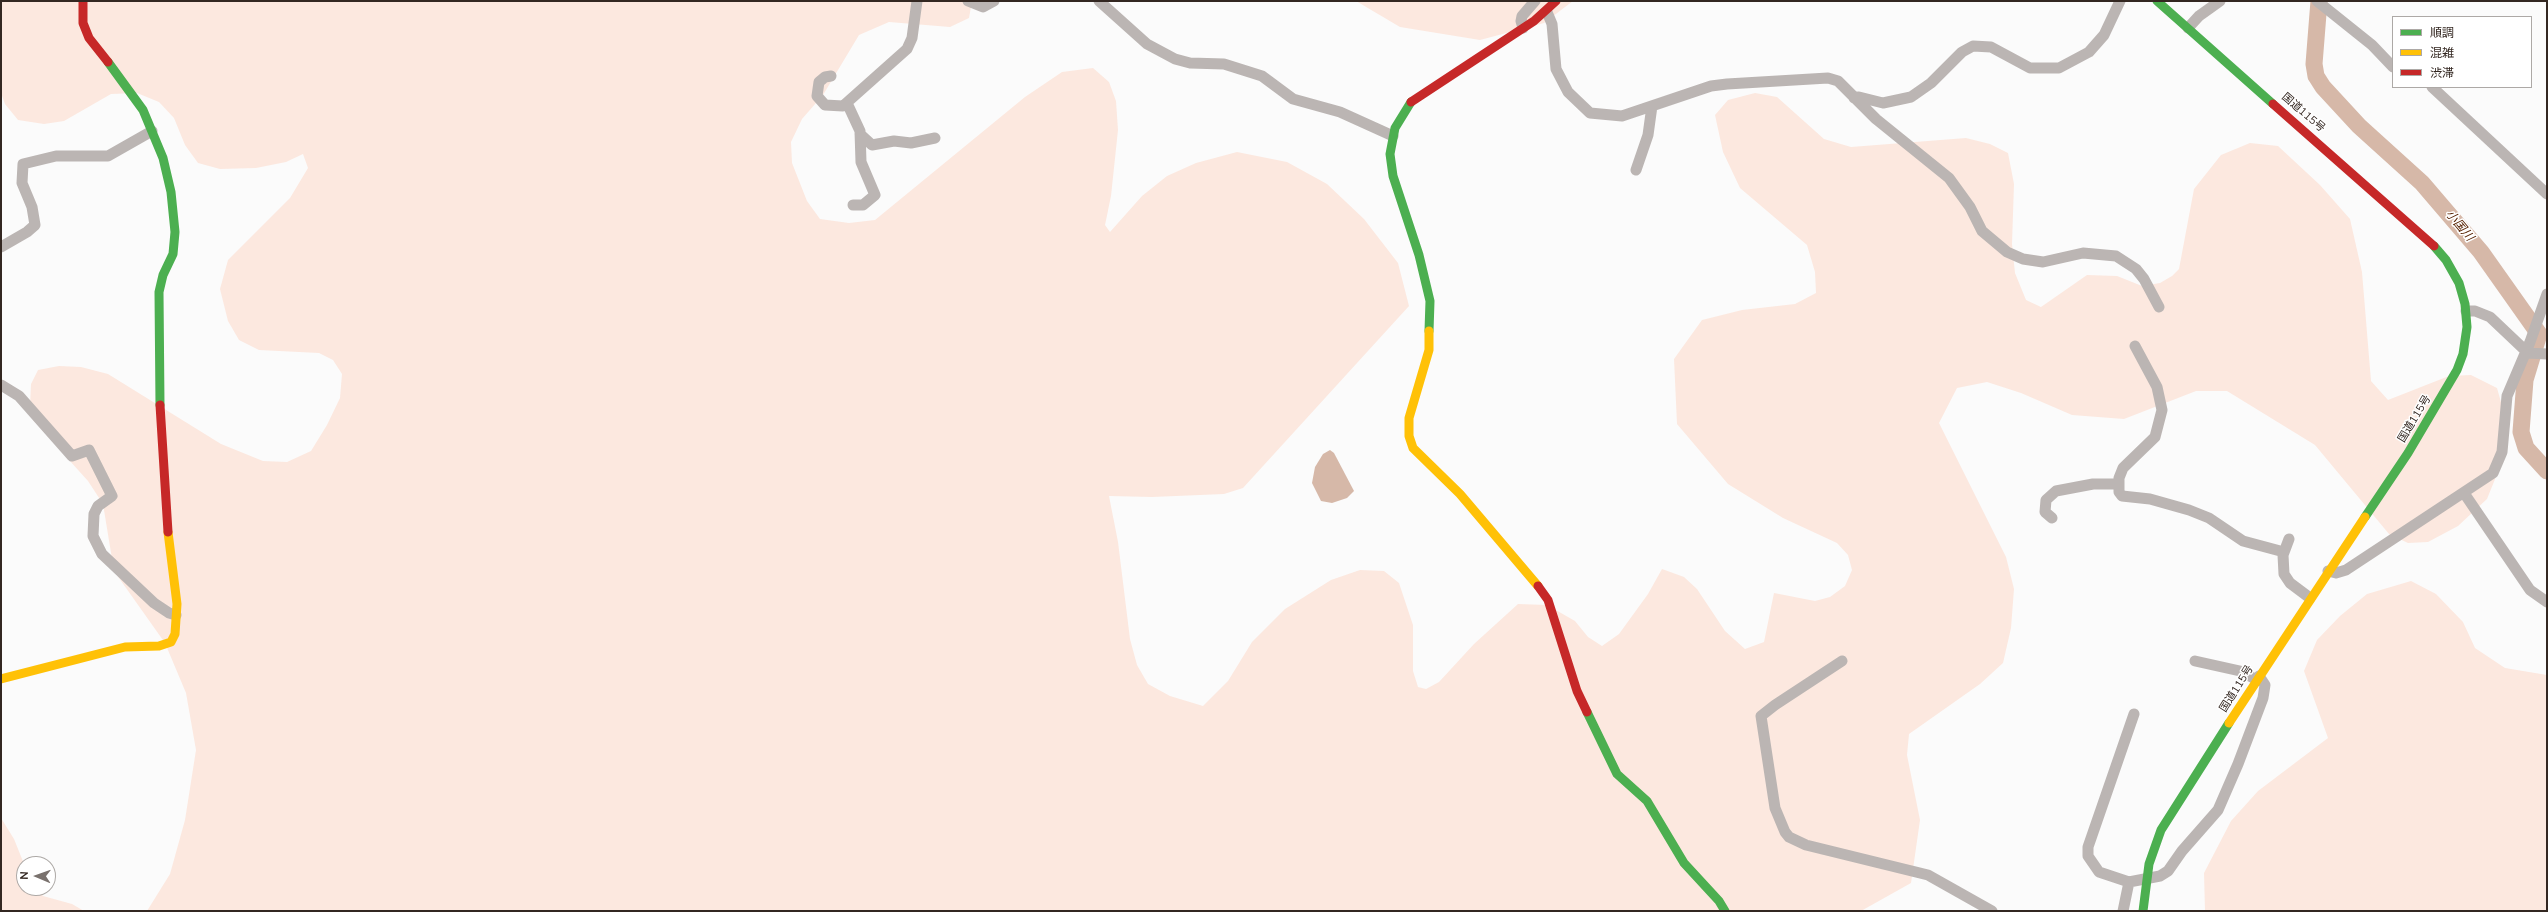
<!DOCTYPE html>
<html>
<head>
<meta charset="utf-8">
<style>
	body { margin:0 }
	#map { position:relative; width:2548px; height:912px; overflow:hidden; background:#fbfbfb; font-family:"Nunito Sans","Noto Sans JP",sans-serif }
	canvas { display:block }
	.frame { position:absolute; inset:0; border:2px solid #332721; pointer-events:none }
	.legend { position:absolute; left:2392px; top:16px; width:140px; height:72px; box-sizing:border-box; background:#fff; border:1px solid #ada9a6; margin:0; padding:5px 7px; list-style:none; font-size:12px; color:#332721 }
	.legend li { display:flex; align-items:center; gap:8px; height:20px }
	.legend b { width:20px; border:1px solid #ada9a6 }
	.north { position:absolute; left:16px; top:856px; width:40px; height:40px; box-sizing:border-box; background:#fff; border:1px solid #ada9a6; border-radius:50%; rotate:272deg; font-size:11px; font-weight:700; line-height:16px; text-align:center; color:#332721 }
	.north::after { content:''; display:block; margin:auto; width:14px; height:18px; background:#79716d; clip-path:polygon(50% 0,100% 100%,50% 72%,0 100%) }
</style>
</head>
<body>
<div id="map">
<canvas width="2548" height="912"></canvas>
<div class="frame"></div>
<ul class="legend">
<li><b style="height:5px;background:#4caf50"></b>順調</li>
<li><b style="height:5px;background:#ffc107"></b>混雑</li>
<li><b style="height:5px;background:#c62828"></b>渋滞</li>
</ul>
<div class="north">N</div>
</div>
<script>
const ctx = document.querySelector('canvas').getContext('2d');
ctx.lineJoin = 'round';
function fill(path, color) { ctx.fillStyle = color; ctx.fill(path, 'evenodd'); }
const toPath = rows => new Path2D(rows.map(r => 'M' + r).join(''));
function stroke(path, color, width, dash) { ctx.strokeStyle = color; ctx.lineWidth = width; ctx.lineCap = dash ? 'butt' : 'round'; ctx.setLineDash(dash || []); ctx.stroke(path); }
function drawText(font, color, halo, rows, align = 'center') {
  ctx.font = font + ' "Nunito Sans","Noto Sans JP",sans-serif'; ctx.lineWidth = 3; ctx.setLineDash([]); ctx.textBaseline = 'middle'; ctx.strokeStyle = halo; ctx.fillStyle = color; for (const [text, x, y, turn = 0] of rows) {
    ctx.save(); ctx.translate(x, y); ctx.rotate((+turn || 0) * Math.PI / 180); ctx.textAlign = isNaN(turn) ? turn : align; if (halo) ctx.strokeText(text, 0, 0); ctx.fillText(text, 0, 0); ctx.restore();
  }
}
fill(toPath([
	[1,1,972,1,969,18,950,27,889,22,859,35,823,95,802,119,791,142,792,163,807,201,820,219,849,223,875,220,1025,97,1062,72,1093,68,1109,82,1116,101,1118,130,1111,196,1105,225,1110,232,1142,196,1167,176,1196,163,1237,152,1287,162,1327,184,1364,219,1398,263,1409,306,1243,488,1224,494,1152,497,1109,496,1118,542,1130,639,1137,665,1148,684,1170,696,1203,706,1228,681,1252,642,1285,609,1331,580,1360,570,1384,571,1399,583,1413,625,1413,671,1418,687,1426,689,1439,682,1474,644,1518,604,1547,605,1575,621,1588,637,1602,646,1619,634,1648,594,1662,569,1684,577,1697,589,1725,631,1745,649,1764,642,1774,593,1815,601,1830,597,1845,586,1852,570,1848,555,1837,543,1783,518,1728,484,1677,424,1674,359,1702,320,1742,310,1795,304,1816,293,1815,272,1807,245,1740,188,1723,152,1715,115,1728,100,1755,93,1777,97,1824,139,1851,147,1966,138,1990,144,2008,153,2014,184,2012,244,2015,273,2026,300,2041,307,2087,275,2117,276,2142,286,2160,283,2172,276,2179,269,2194,189,2221,155,2250,143,2278,146,2320,185,2350,219,2362,272,2371,381,2388,400,2449,376,2471,375,2497,388,2505,416,2506,452,2487,499,2458,526,2428,542,2408,543,2389,534,2315,445,2227,391,2196,391,2124,419,2072,415,2021,393,1987,382,1957,388,1939,423,2006,557,2014,589,2011,628,2003,663,1980,684,1909,734,1907,755,1920,820,1911,883,1861,911,147,911,170,874,185,820,196,750,186,693,165,643,114,571,103,504,88,481,33,420,30,406,31,384,38,370,59,366,81,367,108,374,221,444,263,461,287,462,311,451,327,425,340,398,342,374,333,360,319,353,259,350,239,340,228,321,220,289,228,260,290,198,308,168,303,154,286,162,256,168,220,169,198,163,185,145,174,118,159,102,137,93,111,94,64,121,44,124,18,120,5,104,1,93],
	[1356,1,1573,1,1544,23,1480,40,1400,27],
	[2411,581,2436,594,2463,622,2475,648,2505,668,2547,675,2547,911,2205,911,2204,873,2231,821,2258,791,2328,738,2304,671,2317,640,2340,616,2367,594],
	[1,818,14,839,24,864,24,888,38,888,43,896,72,904,84,911,1,911]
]), '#fce8df');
fill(toPath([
	[1330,450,1334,453,1354,491,1347,498,1332,503,1321,501,1312,483,1315,467,1323,454]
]), '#d6b8a8');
stroke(toPath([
	[2539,334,2547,337]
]), '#d6b8a8', 3);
stroke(toPath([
	[2319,1,2314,64,2316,76,2323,87,2359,126,2422,183,2481,252,2539,334,2525,380,2521,432,2526,448,2547,471]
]), '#d6b8a8', 17);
stroke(toPath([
	[968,1,983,7,994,1],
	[1099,1,1147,44,1175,59,1190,63,1224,64,1262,76,1293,99,1340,112,1393,136],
	[2317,1,2372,45,2393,67],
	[1547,12,1552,24,1556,69,1568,92,1590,113,1622,116,1711,86,1727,84,1828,78,1838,81,1876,119,1949,178,1970,207,1982,231,2007,252,2023,259,2043,262,2083,253,2116,256,2136,269,2144,279,2159,307],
	[1523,28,1521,21,1522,16,1535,1],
	[2188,28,2199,16,2220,1],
	[831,76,825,77,819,82,817,96,825,105,843,106,907,49,912,38,917,1],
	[2432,87,2547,194],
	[1854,98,1859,97,1883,103,1911,97,1931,83,1962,52,1973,46,1991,47,2030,68,2059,68,2089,52,2104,35,2120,1],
	[847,103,860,131,861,162,875,195,863,205,853,205],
	[860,134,872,145,894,141,911,143,935,138],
	[1636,170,1648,135,1652,106],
	[1,247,27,232,35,225,32,207,22,183,23,164,56,156,108,156,152,131],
	[2466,311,2475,311,2490,317,2528,353,2547,354],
	[2135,346,2157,387,2162,410,2155,437,2123,468,2119,478,2119,492,2122,496,2150,499,2189,510,2209,518,2243,541,2284,552],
	[1,385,19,396,72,456,89,450,112,496,98,506,94,514,93,536,102,554,154,603,169,613,176,615],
	[2464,493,2530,590,2547,602],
	[2052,518,2045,512,2046,500,2056,491,2093,484,2119,484],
	[2289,539,2283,555,2284,574,2290,583,2310,598],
	[2328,571,2336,573,2346,570,2493,473,2502,452,2507,396,2530,342,2547,294],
	[1842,661,1775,705,1761,716,1775,808,1785,832,1789,837,1806,845,1928,875,1992,911],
	[2195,661,2240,671,2257,680],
	[2134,714,2088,847,2088,856,2099,872,2129,882,2160,876,2168,871,2182,851,2218,810,2238,764,2263,698,2265,685,2259,676],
	[2123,911,2129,882]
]), '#bbb5b3', 11);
stroke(toPath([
	[2157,1,2273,104],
	[108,62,143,110,163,158,171,192,175,232,173,254,163,275,159,292,160,405],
	[1411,102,1395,128,1390,154,1393,176,1419,255,1430,301,1429,331],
	[2365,517,2408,453,2457,370,2463,354,2467,327,2465,304,2459,283,2446,260,2434,246],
	[1587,712,1617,774,1647,801,1684,863,1719,901,1725,911],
	[2143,911,2149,864,2161,830,2229,723]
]), '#4caf50', 9);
stroke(toPath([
	[1429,331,1429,350,1409,418,1409,436,1413,448,1460,494,1538,586],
	[1,679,125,647,159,646,171,642,175,634,177,604,168,532],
	[2229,723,2365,517]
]), '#ffc107', 9);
stroke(toPath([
	[83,1,83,23,89,38,108,62],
	[1411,102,1534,21,1556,1],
	[2273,104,2434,246],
	[160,405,168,532],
	[1538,586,1548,600,1577,691,1587,712]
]), '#c62828', 9);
drawText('11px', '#332721', '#fff', [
	["国道115号",2303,113,41],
	["国道115号",2415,419,-59],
	["国道115号",2237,689,-58]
]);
drawText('italic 12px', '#562000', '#fff', [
	["小国川",2459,226,50]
]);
</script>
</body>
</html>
